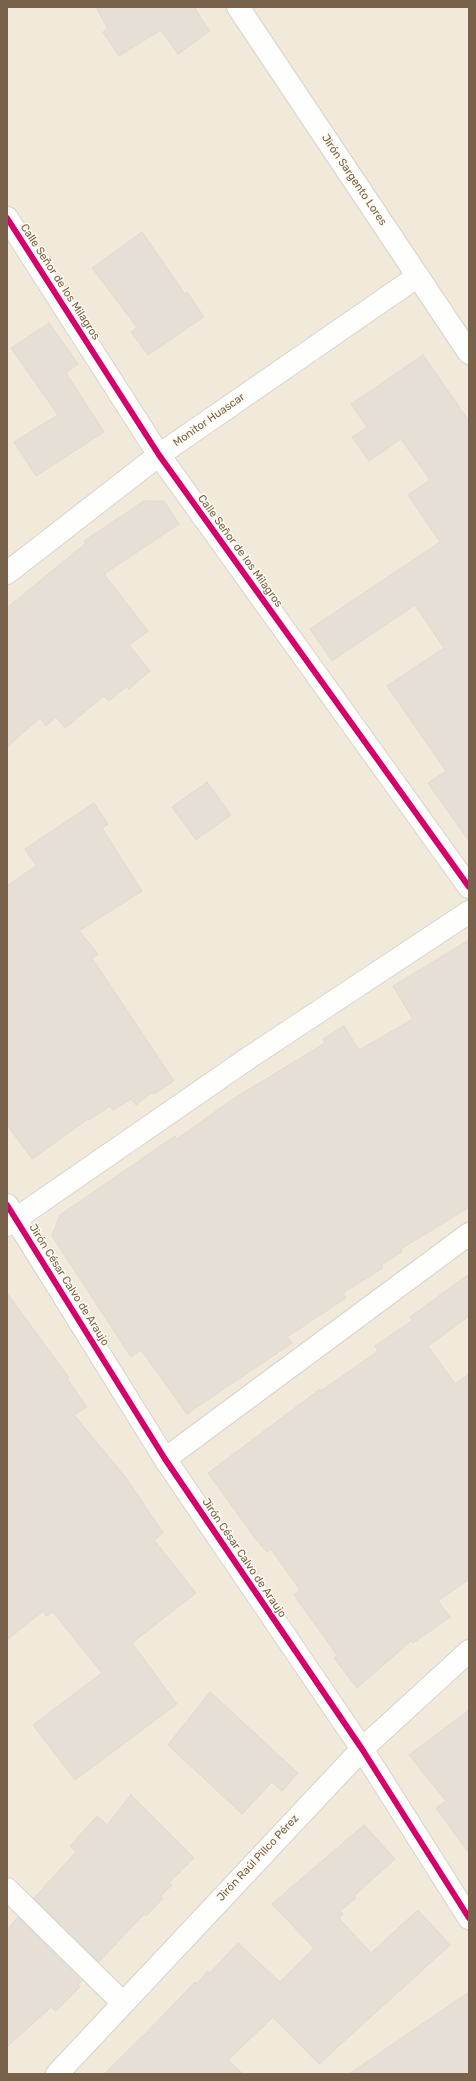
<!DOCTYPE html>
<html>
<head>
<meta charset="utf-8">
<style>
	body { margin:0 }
	#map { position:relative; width:476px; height:2081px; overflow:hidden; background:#f8f6ee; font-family:Rubik,sans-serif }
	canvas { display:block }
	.frame { position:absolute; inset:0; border:8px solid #78624c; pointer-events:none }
</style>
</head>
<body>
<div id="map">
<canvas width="476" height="2081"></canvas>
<div class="frame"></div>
</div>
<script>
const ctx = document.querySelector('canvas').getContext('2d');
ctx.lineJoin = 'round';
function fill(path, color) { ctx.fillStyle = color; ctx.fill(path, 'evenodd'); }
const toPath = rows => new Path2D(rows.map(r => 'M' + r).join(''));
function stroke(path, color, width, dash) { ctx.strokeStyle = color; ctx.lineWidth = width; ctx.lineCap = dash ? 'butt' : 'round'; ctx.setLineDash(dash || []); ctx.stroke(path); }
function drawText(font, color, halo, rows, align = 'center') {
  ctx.font = font + ' Rubik,sans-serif'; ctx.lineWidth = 3; ctx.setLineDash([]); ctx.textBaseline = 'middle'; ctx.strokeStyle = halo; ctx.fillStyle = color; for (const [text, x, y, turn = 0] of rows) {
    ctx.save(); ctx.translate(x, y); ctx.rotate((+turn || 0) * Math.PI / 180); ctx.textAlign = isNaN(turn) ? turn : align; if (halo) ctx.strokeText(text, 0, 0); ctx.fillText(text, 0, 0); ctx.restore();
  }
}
fill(toPath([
	[7,7,469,7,469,2074,7,2074]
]), '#f1eadb');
const building = toPath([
	[96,7,198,7,195,9,210,31,178,54,161,30,119,56,103,32,108,29,96,7],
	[142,232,185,294,187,292,204,317,148,355,131,332,137,327,92,268,142,232],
	[49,323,78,364,66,373,104,432,36,476,14,442,58,415,11,348,49,323],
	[423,355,469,421,469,841,428,783,446,771,387,686,444,648,415,605,332,661,310,629,440,542,408,495,430,480,401,439,369,461,352,437,367,427,351,404,423,355],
	[144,501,164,501,179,524,104,574,148,631,129,645,150,671,129,689,127,686,109,701,104,696,65,728,56,717,46,726,40,718,7,747,7,608,86,543,84,541,144,501],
	[207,782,231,815,196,840,172,807,207,782],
	[94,803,108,824,102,828,142,891,79,931,98,954,92,958,174,1081,154,1094,153,1092,136,1105,131,1099,113,1110,110,1106,89,1120,88,1119,32,1159,7,1125,7,886,36,866,25,849,94,803],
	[469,940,469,1207,401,1249,402,1252,381,1265,383,1268,343,1293,346,1298,287,1337,292,1343,187,1414,141,1350,131,1357,52,1236,60,1215,175,1136,177,1139,233,1099,325,1043,323,1039,344,1026,359,1050,413,1019,393,986,469,940],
	[469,1274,469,1316,428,1346,455,1384,469,1374,469,1579,438,1601,450,1617,413,1643,411,1641,357,1688,334,1658,337,1655,294,1595,300,1590,271,1549,267,1552,255,1538,208,1473,320,1389,321,1391,378,1351,375,1346,413,1320,410,1317,469,1274],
	[7,1293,69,1378,67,1379,87,1407,74,1415,127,1479,163,1533,154,1540,196,1593,132,1643,177,1704,75,1780,33,1725,102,1673,53,1612,46,1616,43,1611,7,1640,7,1293],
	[210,1692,298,1773,282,1791,272,1782,242,1814,168,1745,210,1692],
	[469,1710,469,1853,436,1808,446,1801,409,1755,469,1710],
	[131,1795,194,1858,169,1883,172,1885,161,1896,163,1898,146,1916,144,1914,99,1962,34,1898,76,1852,70,1846,97,1816,107,1825,131,1795],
	[364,1825,395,1859,354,1896,356,1898,340,1911,343,1914,339,1918,371,1953,418,1910,450,1945,319,2064,273,2017,228,2060,243,2074,104,2074,148,2031,195,1982,196,1984,208,1971,210,1973,238,1943,280,1982,314,1948,272,1904,364,1825],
	[18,1917,82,1981,78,1985,80,1987,56,2011,51,2007,7,2047,7,1930,18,1917],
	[469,1992,469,2074,349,2074,469,1992]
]);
fill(building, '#e5dfd5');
stroke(building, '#e1dad0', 1);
const minor = toPath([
	[238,7,469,353],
	[7,218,159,455,469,887],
	[7,573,159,455,418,276],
	[7,1205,165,1459,362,1749,469,1918],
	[7,1225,250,1057,469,912],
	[165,1459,469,1234],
	[7,1889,122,2002],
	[57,2074,362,1749,469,1651]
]);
stroke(minor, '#d7d3cc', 24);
stroke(minor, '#fefefc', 22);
stroke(toPath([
	[7,218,159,455,469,887],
	[7,1205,165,1459,362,1749,469,1918]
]), '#d6006c', 6);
drawText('11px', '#78624c', '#fffbf0', [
	["Jirón Sargento Lores",354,180,56],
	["Calle Señor de los Milagros",60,282,57],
	["Monitor Huascar",209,420,-35],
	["Calle Señor de los Milagros",240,551,54],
	["Jirón César Calvo de Araujo",69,1285,58],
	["Jirón César Calvo de Araujo",244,1558,56],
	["Jirón Raúl Pillco Pérez",258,1858,-47]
]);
</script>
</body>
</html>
